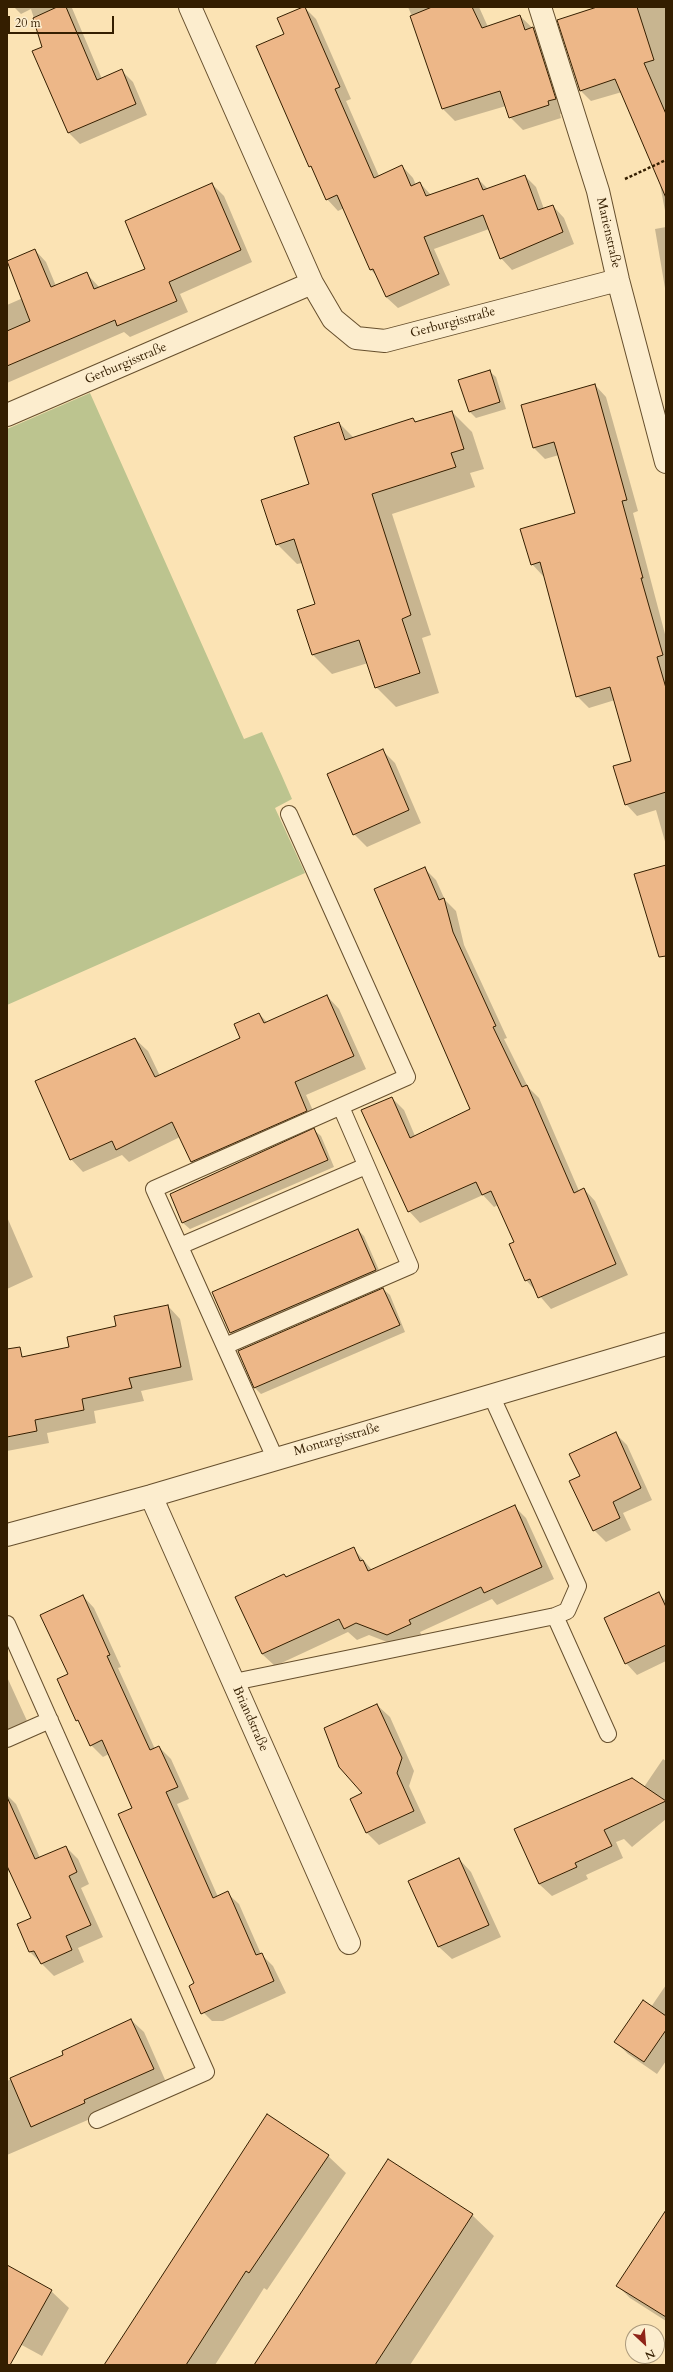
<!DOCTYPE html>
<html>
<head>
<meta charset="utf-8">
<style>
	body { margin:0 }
	#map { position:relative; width:673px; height:2372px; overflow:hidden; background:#fbe3b4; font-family:Cardo,serif }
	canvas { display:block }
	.frame { position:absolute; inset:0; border:8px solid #341e00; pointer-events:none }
	.north { position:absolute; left:625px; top:2324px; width:40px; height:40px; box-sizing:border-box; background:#fcedce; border:1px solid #ac9a7c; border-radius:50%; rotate:154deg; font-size:11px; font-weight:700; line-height:16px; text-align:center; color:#341e00 }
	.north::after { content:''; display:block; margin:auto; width:14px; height:18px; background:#8f2418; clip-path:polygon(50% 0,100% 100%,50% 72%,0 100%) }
	.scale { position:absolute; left:8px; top:16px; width:106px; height:18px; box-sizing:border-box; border:2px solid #341e00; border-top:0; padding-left:5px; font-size:12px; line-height:14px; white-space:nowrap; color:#341e00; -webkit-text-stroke:3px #fcedce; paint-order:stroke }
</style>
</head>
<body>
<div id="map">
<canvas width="673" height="2372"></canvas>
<div class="frame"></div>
<div class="north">N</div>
<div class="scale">20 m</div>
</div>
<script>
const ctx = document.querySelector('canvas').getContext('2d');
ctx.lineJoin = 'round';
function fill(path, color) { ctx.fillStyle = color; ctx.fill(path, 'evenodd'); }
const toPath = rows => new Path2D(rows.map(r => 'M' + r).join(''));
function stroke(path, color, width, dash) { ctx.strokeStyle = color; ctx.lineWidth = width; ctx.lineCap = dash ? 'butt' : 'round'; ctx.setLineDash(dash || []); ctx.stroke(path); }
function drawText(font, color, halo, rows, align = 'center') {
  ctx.font = font + ' Cardo,serif'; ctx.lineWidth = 3; ctx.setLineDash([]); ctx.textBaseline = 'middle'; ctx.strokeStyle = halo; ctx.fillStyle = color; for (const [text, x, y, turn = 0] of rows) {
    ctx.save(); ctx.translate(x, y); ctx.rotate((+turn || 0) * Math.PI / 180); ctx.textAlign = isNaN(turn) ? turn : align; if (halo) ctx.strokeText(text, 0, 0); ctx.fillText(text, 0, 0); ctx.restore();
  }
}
fill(toPath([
	[90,393,244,739,262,732,282,776,292,799,275,808,305,873,7,1005,7,429]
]), '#bcc48f');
fill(toPath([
	[14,7,75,7,72,8,102,79,121,70,133,82,147,115,80,144,69,133,34,52,43,47,31,9,21,14],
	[304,7,316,19,351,99,346,101,379,176,402,166,413,178,416,185,420,183,431,195,478,179,488,189,525,176,536,187,544,209,553,206,564,218,574,244,512,270,501,258,489,229,434,249,450,285,398,308,386,297,378,277,371,270,344,208,338,211,327,199,314,170,310,166,285,34],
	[408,7,479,7,488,27,520,16,546,41,568,111,560,114,561,118,523,130,510,117,506,106,455,121,443,109,420,35],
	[600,7,666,7,666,216,659,179,622,92,591,101,580,90],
	[212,184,224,196,252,262,180,294,188,312,130,337,124,332,7,383,7,305,23,298,35,250,46,262,56,286,86,273,100,288,146,270],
	[666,227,666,294,655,229],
	[489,371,496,377,506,409,476,418,470,412],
	[595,385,606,397,638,511,633,513,666,638,666,845,656,810,637,816,626,804,633,761,615,700,589,708,577,696,545,575,543,576,532,564,576,514,559,455,545,459,534,448],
	[452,412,472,432,484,469,470,473,475,487,392,514,431,635,422,638,439,693,396,707,376,687,368,663,332,674,312,654,316,605,302,563,297,564,277,544,310,485,339,423,354,438,413,419,417,423],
	[383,751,395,763,421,823,367,847,354,834],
	[424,868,436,880,445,900,456,911,464,945,507,1038,504,1039,528,1087,539,1098,579,1191,584,1189,595,1201,628,1275,551,1309,526,1280,515,1242,498,1205,494,1207,483,1195,420,1223,409,1211,392,1098,404,1110,415,1136,472,1110],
	[327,996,339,1009,366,1069,306,1095,319,1124,204,1174,191,1162,180,1137,129,1162,122,1155,83,1172,71,1159,135,1039,148,1051,160,1076,241,1039,259,1014,267,1022],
	[314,1130,321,1136,334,1167,190,1229,183,1223,171,1195],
	[7,1217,33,1277,7,1289],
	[358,1230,364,1236,382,1277,237,1339,231,1333,213,1292],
	[383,1289,390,1295,405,1332,261,1394,255,1388,239,1351],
	[168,1306,180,1319,193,1380,141,1391,144,1401,94,1411,96,1423,47,1433,49,1443,7,1451,7,1373],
	[616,1434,627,1445,652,1500,623,1513,631,1530,606,1542,594,1530,581,1477],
	[514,1506,526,1518,554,1579,497,1605,492,1599,420,1632,422,1636,400,1647,369,1635,357,1640,348,1632,275,1666,262,1654,236,1597,284,1575,287,1578,353,1548,372,1570],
	[659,1594,666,1601,666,1661,637,1675,626,1663],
	[83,1596,94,1608,121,1667,118,1668,155,1749,159,1747,171,1759,189,1799,177,1804,218,1897,227,1893,239,1904,261,1954,273,1966,286,1993,223,2021,212,2021,200,2009,196,1984,134,1808,109,1754,103,1757,91,1745,82,1725,77,1720,69,1675],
	[7,1677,28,1723,7,1732],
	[377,1705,390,1717,414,1771,409,1786,426,1823,379,1845,366,1832],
	[663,1759,666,1761,666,1819,632,1847,624,1839,616,1842,623,1858,586,1875,588,1879,552,1896,539,1884,644,1787],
	[7,1795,16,1804,40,1858,66,1847,78,1859,89,1884,81,1888,103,1937,78,1948,84,1962,54,1976,30,1952,32,1919,10,1871,7,1872],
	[459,1859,471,1872,501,1937,452,1959,439,1947,409,1881],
	[666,1985,666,2061,657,2074,628,2054,616,2042,651,2007],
	[131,2020,144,2032,166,2082,97,2116,7,2155,7,2081,65,2055],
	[328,2156,346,2173,267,2290,264,2288,215,2365,105,2365],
	[472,2215,494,2236,410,2365,255,2365],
	[666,2245,666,2321,630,2298,618,2286],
	[7,2266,51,2291,69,2308,42,2356,7,2337]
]), '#0003');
const building = toPath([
	[57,7,66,7,97,80,122,69,136,104,68,133,32,51,42,47,33,18,57,7],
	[303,7,305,7,340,87,335,89,374,178,402,165,411,186,420,182,426,196,478,178,483,190,525,175,538,210,553,205,563,232,500,259,483,215,424,237,439,274,386,297,373,269,370,270,337,195,326,200,311,166,309,167,256,46,284,34,277,18,303,7],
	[432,7,472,7,482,28,520,15,525,30,533,27,556,99,548,101,549,105,509,118,500,91,442,109,410,16,432,7],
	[597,7,637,7,654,60,644,63,666,114,666,198,615,79,580,91,557,20,597,7],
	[212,183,241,250,169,282,177,301,117,326,115,320,7,366,7,331,30,321,7,261,35,249,51,287,87,272,94,289,145,269,125,221,212,183],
	[490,370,500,402,469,412,458,380,490,370],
	[595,384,627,500,622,501,643,578,641,578,663,655,657,657,666,688,666,792,625,805,613,766,631,761,610,687,576,697,540,562,531,565,520,529,575,513,554,442,533,448,521,405,595,384],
	[452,411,464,449,451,453,456,467,372,494,411,615,402,619,420,673,375,688,359,640,312,655,297,610,315,604,294,539,276,545,261,500,309,484,294,437,339,422,345,440,413,418,415,422,452,411],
	[383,749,409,810,353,835,327,774,383,749],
	[666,865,666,956,659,957,634,874,666,865],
	[425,867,439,900,444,898,453,932,496,1026,493,1027,522,1087,527,1085,574,1193,584,1188,616,1264,538,1298,530,1279,525,1281,509,1244,514,1242,491,1191,482,1195,476,1182,408,1212,361,1110,392,1097,410,1138,470,1109,374,889,425,867],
	[327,995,354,1056,295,1082,307,1111,191,1162,172,1122,116,1150,112,1141,70,1160,35,1081,135,1038,155,1077,240,1038,234,1024,259,1013,264,1023,327,995],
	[314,1128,328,1160,182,1223,170,1194,314,1128],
	[358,1229,376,1270,230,1333,212,1292,358,1229],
	[383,1288,400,1325,254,1388,238,1351,383,1288],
	[168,1305,181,1367,129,1378,132,1388,82,1399,84,1410,35,1420,37,1431,7,1437,7,1349,20,1347,22,1357,69,1347,67,1337,116,1326,114,1316,168,1305],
	[616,1432,641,1488,613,1502,620,1518,593,1531,569,1481,580,1476,569,1454,616,1432],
	[515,1505,542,1567,484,1593,481,1587,409,1620,411,1624,387,1635,356,1623,344,1629,339,1619,262,1654,235,1597,284,1574,286,1577,354,1547,360,1561,363,1560,368,1571,515,1505],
	[659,1592,666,1607,666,1645,625,1664,604,1618,659,1592],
	[83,1595,110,1655,107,1656,150,1750,159,1746,178,1787,166,1792,213,1898,228,1891,256,1955,262,1953,274,1981,201,2014,189,1986,194,1983,118,1814,132,1808,102,1740,90,1746,78,1720,76,1721,57,1679,68,1674,40,1615,83,1595],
	[377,1704,402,1758,397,1773,414,1811,366,1833,350,1799,362,1793,339,1767,324,1728,377,1704],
	[632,1778,666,1801,604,1830,612,1846,575,1863,577,1867,539,1884,514,1829,632,1778],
	[7,1797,35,1859,66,1846,77,1872,69,1876,91,1925,66,1936,72,1950,41,1964,34,1951,29,1952,17,1924,31,1918,7,1866,7,1797],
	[459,1858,489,1925,438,1947,408,1881,459,1858],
	[643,2000,666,2016,666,2030,644,2062,614,2042,643,2000],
	[131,2019,154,2069,84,2100,85,2103,31,2127,10,2078,63,2055,62,2051,131,2019],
	[267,2114,329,2155,249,2273,246,2271,186,2365,104,2365,267,2114],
	[388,2159,473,2214,375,2365,254,2365,388,2159],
	[666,2210,666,2317,616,2286,666,2210],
	[7,2265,52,2290,10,2365,7,2365,7,2265]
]);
fill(building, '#edb788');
stroke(building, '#341e00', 1);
const service = toPath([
	[180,1246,366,1166],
	[225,1346,410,1266,341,1107],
	[491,1395,578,1586,567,1611,555,1616,608,1734],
	[275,1458,154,1189,407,1077,289,814],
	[7,1624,206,2072,97,2120],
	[234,1682,555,1616],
	[7,1739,50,1720]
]);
const minor = toPath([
	[190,7,312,283,333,319,356,338,385,341,618,280],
	[540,7,598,191,618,280,666,462],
	[7,415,312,283],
	[151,1496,349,1943],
	[7,1535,151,1496,666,1344]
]);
stroke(service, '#664f2d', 18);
stroke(minor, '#664f2d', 24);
stroke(toPath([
	[625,179,666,160]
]), '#341e00', 2.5, [3, 2]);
stroke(service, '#fcedce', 16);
stroke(minor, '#fcedce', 22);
drawText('13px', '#341e00', '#fcedce', [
	["Marienstraße",608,233,77],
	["Gerburgisstraße",453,323,-15],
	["Gerburgisstraße",126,364,-23],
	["Montargisstraße",337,1440,-16],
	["Briandstraße",250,1719,66]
]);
</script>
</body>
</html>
